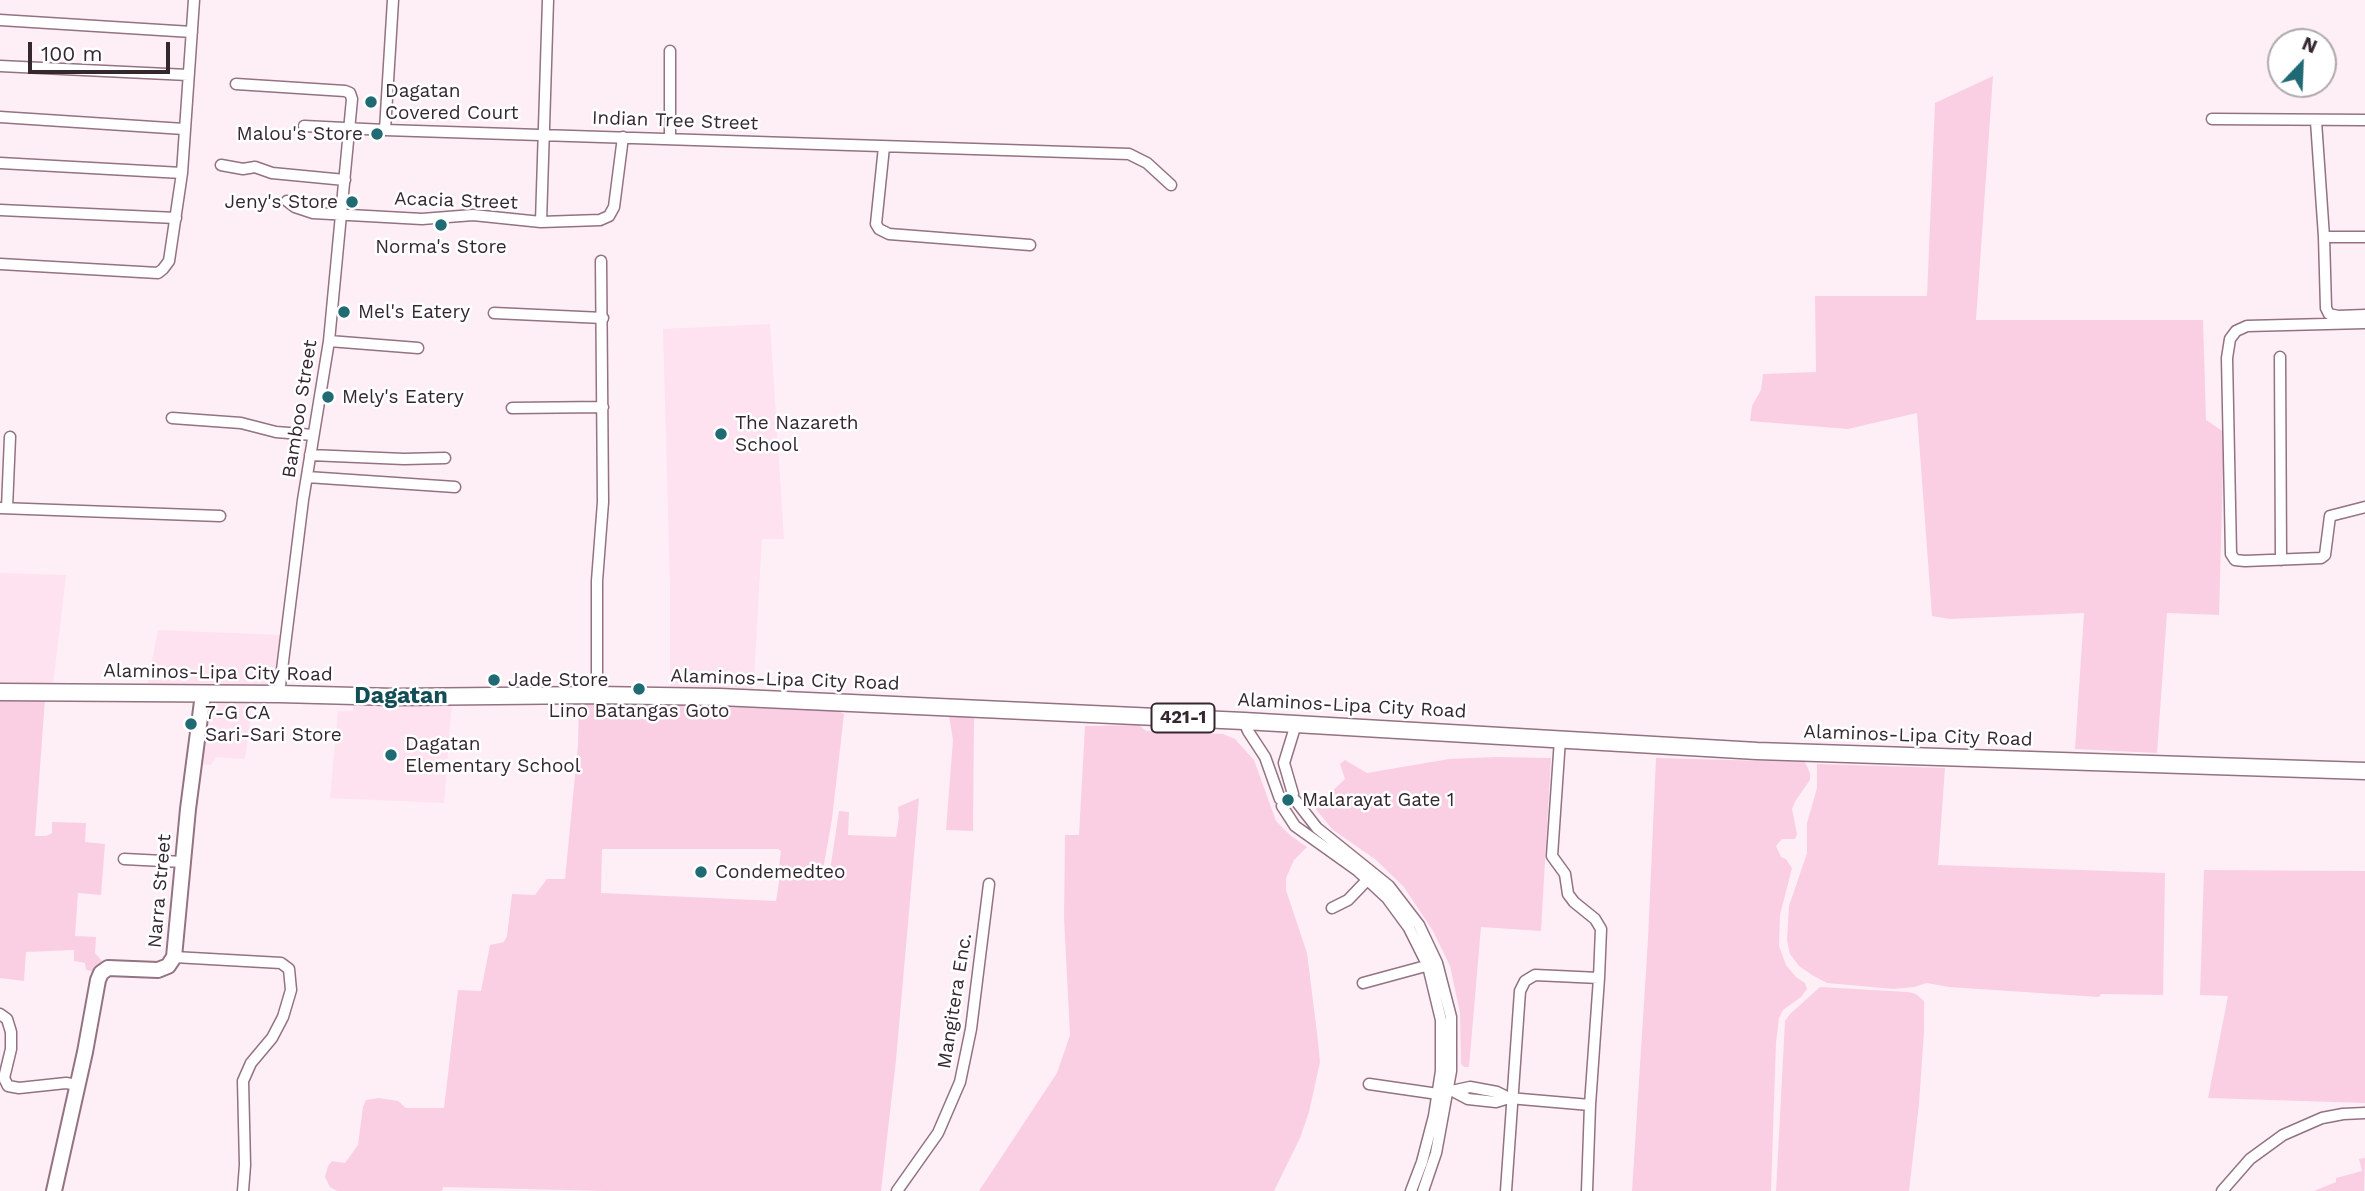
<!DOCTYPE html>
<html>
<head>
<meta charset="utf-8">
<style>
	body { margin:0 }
	#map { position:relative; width:2365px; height:1191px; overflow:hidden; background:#feeff6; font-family:"Work Sans",sans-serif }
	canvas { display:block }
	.north { position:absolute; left:2267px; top:28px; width:70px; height:70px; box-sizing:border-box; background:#fff; border:2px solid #aea9ab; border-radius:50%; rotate:23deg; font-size:19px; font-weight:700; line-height:28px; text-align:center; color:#35272e }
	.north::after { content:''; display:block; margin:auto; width:24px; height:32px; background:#206a74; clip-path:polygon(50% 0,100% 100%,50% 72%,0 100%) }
	.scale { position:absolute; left:28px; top:42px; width:142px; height:32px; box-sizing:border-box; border:4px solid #35272e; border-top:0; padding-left:9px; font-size:21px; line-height:24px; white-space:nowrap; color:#35272e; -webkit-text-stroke:5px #fff; paint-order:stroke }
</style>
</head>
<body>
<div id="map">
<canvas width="2365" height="1191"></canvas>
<div class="north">N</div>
<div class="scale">100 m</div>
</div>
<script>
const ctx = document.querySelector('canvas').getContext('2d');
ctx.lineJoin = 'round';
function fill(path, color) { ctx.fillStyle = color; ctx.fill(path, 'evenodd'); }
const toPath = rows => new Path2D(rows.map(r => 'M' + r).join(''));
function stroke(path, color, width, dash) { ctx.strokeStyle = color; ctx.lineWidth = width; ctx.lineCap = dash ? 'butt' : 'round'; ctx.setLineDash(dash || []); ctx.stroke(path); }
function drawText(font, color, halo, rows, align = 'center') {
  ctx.font = font + ' "Work Sans",sans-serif'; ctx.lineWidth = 5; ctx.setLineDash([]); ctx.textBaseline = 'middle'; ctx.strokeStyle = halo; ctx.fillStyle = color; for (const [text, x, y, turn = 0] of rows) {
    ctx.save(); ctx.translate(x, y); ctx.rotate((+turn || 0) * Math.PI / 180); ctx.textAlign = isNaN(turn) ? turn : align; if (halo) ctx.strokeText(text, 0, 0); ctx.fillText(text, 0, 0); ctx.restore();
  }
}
fill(toPath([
	[770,324,784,539,762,539,753,694,670,694,670,586,663,329],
	[0,573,66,575,53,685,0,683],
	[158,630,280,635,275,683,272,687,147,687],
	[253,700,245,759,216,757,211,765,200,764,210,702],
	[452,701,444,803,330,798,338,711,353,711,354,702]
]), '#fee2ef');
fill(toPath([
	[1993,76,1976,320,2203,320,2206,420,2224,432,2219,615,2167,613,2157,753,2075,749,2084,613,1950,619,1932,616,1917,413,1848,429,1750,421,1752,406,1761,390,1763,374,1816,372,1815,296,1927,296,1935,103],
	[45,699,35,836,46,836,52,833,52,822,86,823,85,842,105,844,101,895,78,893,75,936,96,937,95,953,102,961,92,971,86,970,85,963,74,961,74,950,26,952,24,981,0,978,0,700],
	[579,700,629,700,836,710,844,714,832,819,823,870,818,871,781,870,779,867,781,851,778,849,602,849,601,893,776,901,780,876,825,878,829,877,839,811,849,812,848,835,896,837,899,818,898,807,919,798,896,1060,881,1191,604,1191,443,1187,442,1191,337,1191,330,1187,325,1177,328,1166,332,1161,345,1163,358,1145,363,1107,366,1100,379,1098,398,1101,406,1108,444,1108,458,990,481,991,490,945,504,942,507,936,512,894,535,895,547,879,565,879,578,745],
	[949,716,974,718,973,831,946,830,953,740],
	[1139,725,1146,731,1223,734,1235,739,1254,760,1276,821,1291,836,1307,847,1294,860,1286,878,1286,890,1307,953,1317,1033,1320,1062,1309,1112,1300,1138,1274,1191,979,1191,1057,1073,1070,1035,1064,918,1065,835,1079,835,1085,726],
	[1496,757,1551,758,1541,931,1481,927,1469,1067,1464,1067,1461,1064,1460,1013,1450,966,1433,931,1404,887,1375,859,1333,830,1310,802,1324,799,1345,779,1340,764,1345,760,1367,773,1449,759],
	[1656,758,1805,762,1810,773,1810,780,1796,800,1792,809,1797,834,1795,839,1782,839,1776,846,1781,857,1786,859,1792,868,1780,915,1779,946,1786,965,1796,977,1805,983,1807,989,1801,997,1783,1010,1779,1018,1776,1043,1771,1191,1632,1191,1648,939],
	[1817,764,1945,768,1938,865,2165,873,2163,995,2101,994,2099,997,1949,987,1927,983,1914,987,1894,989,1827,983,1812,975,1799,966,1790,954,1787,940,1789,906,1807,853,1807,823,1817,788],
	[2204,870,2365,871,2365,1103,2208,1098,2228,996,2200,995],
	[1820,987,1908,992,1916,994,1924,1001,1924,1032,1919,1104,1909,1191,1776,1191,1785,1021,1790,1014],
	[2365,1158,2364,1191,2314,1191,2336,1182,2336,1178,2362,1171,2359,1159]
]), '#facfe4');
const street = toPath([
	[0,20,192,32],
	[670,51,670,138],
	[0,66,188,75],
	[236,84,345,91,350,93,352,99,329,341,303,500,279,694],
	[0,117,184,129],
	[2212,119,2365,120],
	[2316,121,2324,237,2326,308,2329,314,2338,316,2365,315],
	[304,126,385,130,1129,154,1147,163,1171,185],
	[385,130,393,0],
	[884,147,876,224,879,229,889,234,1030,245],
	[0,163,182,173],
	[221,165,243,169,255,167,272,173,345,180],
	[287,201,295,207,313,213,422,219,473,215,541,222,600,220,609,216,614,207,623,137],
	[0,210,176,218],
	[541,222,548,0],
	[2324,237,2365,237],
	[0,264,158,273,163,269,169,261,182,173,194,0],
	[494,313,603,318],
	[2365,323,2247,326,2236,331,2230,339,2227,358,2231,554,2235,560,2245,561,2321,558,2325,555,2330,516,2365,507],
	[329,341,418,348],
	[2280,357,2281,560],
	[512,408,603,407],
	[172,418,241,423,276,432,313,435],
	[310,455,404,459,445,458],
	[307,477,455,487],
	[0,508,220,516],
	[7,508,10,437],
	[597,695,597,581,603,502,601,261],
	[1244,721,1248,731,1265,757,1280,799],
	[1560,739,1552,856,1565,874,1568,894,1574,902,1595,919,1601,929,1599,978],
	[1293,794,1284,763,1296,724],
	[1296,801,1317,828,1389,886,1419,925,1437,963,1451,1017,1451,1071,1436,1153,1423,1191],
	[1282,806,1295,826,1358,871,1387,898,1409,928,1428,966,1441,1020,1441,1071,1434,1116,1422,1162,1411,1191],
	[124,859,183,862],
	[1332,908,1348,900,1372,875],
	[174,957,281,963,289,969,291,990,283,1017,272,1038,251,1063,243,1081,245,1165,243,1191],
	[1363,983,1433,964],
	[0,1014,7,1019,11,1032,11,1049,4,1078,8,1086,19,1088,66,1083,78,1085],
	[1369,1084,1438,1094,1470,1087,1497,1092,1509,1098,1590,1105,1587,1191],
	[1453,1091,1468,1099,1496,1102,1509,1098],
	[897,1191,938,1133,960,1082,971,1029,989,884],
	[1506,1191,1520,991,1525,981,1535,975,1599,978,1590,1105],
	[2222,1191,2250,1159,2283,1135,2322,1118,2343,1114,2365,1113]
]);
const secondary = toPath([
	[54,1191,85,1052,98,980,101,973,108,968,158,970,168,966,174,957,188,809,203,694]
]);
const primary = toPath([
	[0,692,279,694,394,697,597,695,720,697,1244,721,1757,751,2365,771]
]);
stroke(street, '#937282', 13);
stroke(secondary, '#937282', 18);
stroke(primary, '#937282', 19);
stroke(street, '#fff', 10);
stroke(secondary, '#fff', 14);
stroke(primary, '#fff', 16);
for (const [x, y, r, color] of [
	[371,102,7,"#206a74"],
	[377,134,7,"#206a74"],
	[352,202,7,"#206a74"],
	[441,225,7,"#206a74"],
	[344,312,7,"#206a74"],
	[328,397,7,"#206a74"],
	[721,434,7,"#206a74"],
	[494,680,7,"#206a74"],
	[639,689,7,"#206a74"],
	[191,724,7,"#206a74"],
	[391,755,7,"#206a74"],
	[1288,800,7,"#206a74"],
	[701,872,7,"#206a74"]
]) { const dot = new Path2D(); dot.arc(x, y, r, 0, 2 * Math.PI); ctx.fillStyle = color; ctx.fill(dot); stroke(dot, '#fff', 2.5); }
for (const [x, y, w] of [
	[1183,718,63]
]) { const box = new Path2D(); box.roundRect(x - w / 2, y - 14.5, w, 29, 5); ctx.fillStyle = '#fff'; ctx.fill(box); stroke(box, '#35272e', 2); }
drawText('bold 18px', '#35272e', null, [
	["421-1",1183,718]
]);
drawText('19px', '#35272e', '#fff', [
	["Dagatan",385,91],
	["Covered Court",385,113],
	["Malou's Store",363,134,"right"],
	["Jeny's Store",338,202,"right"],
	["Norma's Store",441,247,"center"],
	["Mel's Eatery",358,312],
	["Mely's Eatery",342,397],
	["The Nazareth",735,423],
	["School",735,445],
	["Jade Store",508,680],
	["Lino Batangas Goto",639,711,"center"],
	["7-G CA",205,713],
	["Sari-Sari Store",205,735],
	["Dagatan",405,744],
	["Elementary School",405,766],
	["Malarayat Gate 1",1302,800],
	["Condemedteo",715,872]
], 'left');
drawText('19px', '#35272e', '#fff', [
	["Indian Tree Street",675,121,2],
	["Acacia Street",456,201,2],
	["Bamboo Street",300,409,-81],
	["Alaminos-Lipa City Road",218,673,1],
	["Alaminos-Lipa City Road",785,680,2],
	["Alaminos-Lipa City Road",1352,706,3],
	["Alaminos-Lipa City Road",1918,736,2],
	["Narra Street",160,891,-85],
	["Mangitera Enc.",955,1001,-81]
]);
drawText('bold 23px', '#134e57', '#fff', [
	["Dagatan",401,696]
]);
</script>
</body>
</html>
